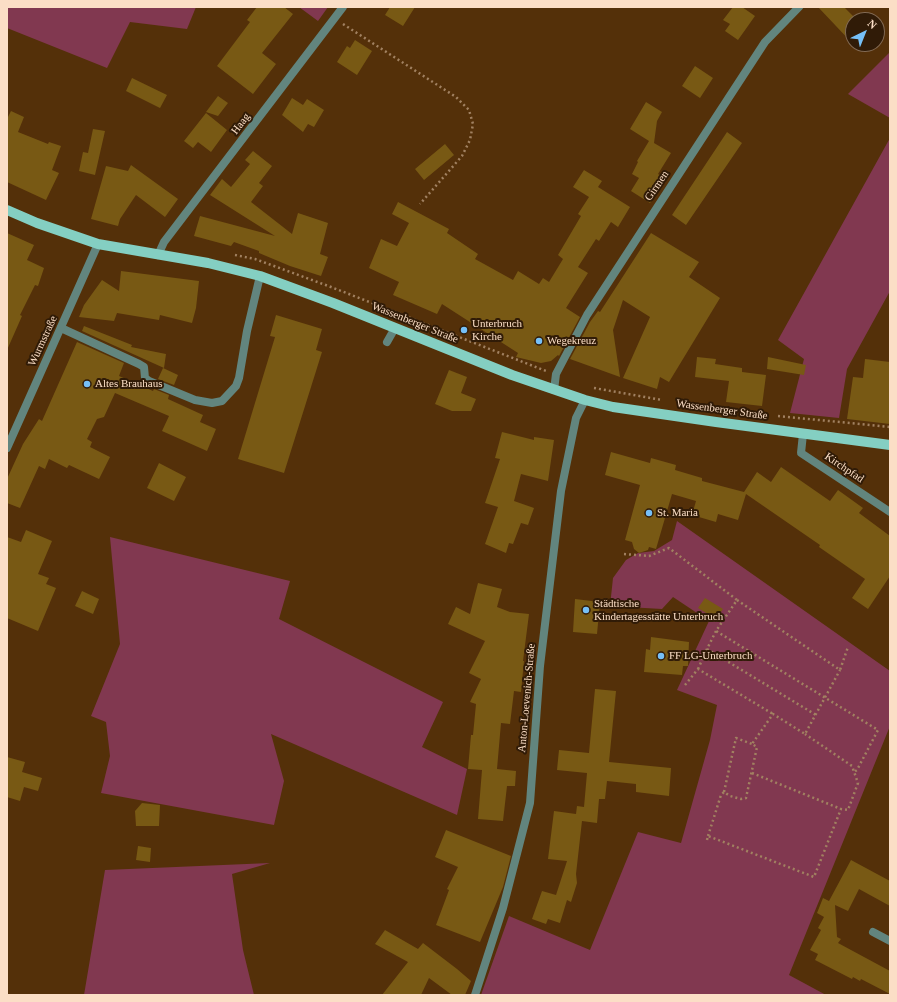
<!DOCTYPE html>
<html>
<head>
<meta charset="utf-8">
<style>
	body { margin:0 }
	#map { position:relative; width:897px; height:1002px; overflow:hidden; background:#543009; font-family:"Times New Roman",serif }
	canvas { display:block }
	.frame { position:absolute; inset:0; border:8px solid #fbdec6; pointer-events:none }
	.north { position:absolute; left:845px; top:12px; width:40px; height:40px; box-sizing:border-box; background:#301b07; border:1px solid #816953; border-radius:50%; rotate:43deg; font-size:11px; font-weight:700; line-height:16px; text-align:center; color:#fbdec6 }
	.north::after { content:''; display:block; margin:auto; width:14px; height:18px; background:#76c0f7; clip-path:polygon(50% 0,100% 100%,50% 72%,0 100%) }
</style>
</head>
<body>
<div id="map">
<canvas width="897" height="1002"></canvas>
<div class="frame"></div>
<div class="north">N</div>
</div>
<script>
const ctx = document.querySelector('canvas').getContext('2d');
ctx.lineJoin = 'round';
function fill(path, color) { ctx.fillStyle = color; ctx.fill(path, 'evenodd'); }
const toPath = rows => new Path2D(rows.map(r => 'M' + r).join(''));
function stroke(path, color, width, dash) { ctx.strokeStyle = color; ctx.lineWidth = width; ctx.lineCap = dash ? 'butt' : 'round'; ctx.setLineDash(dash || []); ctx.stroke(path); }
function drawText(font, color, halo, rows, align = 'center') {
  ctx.font = font + ' "Times New Roman",serif'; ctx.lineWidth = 4; ctx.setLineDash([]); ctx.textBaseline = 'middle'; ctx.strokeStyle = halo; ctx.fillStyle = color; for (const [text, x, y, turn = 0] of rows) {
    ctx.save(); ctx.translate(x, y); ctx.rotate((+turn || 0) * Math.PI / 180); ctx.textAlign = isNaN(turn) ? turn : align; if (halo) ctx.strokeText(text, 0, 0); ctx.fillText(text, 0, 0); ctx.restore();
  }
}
fill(toPath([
	[7,7,196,7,187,29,130,22,107,68,7,28],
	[299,7,328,7,318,21],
	[890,52,890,118,848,94],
	[890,138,890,291,847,369,839,418,790,413,804,359,778,340],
	[677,521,890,671,890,726,789,975,826,995,481,995,509,916,590,950,638,832,681,843,710,740,717,705,677,690,709,621,673,597,662,609,610,606,613,578,626,560,638,553,654,551,672,540],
	[110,537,290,581,279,619,443,702,422,747,467,769,457,815,271,734,284,781,274,825,101,793,110,756,106,722,91,716,120,644],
	[270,863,232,874,243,950,254,995,84,995,105,870]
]), '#813850');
fill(toPath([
	[257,7,284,7,293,14,262,53,276,64,253,94,217,66,250,22,247,20],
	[390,7,415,7,403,26,385,15],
	[733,7,742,7,755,16,738,40,725,31,730,24,723,20],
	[818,7,844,7,853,16,853,44],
	[355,40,372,51,357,75,337,62,347,46,350,48],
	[695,66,713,78,700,98,682,86],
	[132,78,167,95,160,108,126,91],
	[218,96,228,103,218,116,206,112],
	[292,98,303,105,307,99,324,110,314,127,308,124,303,132,282,115],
	[646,102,662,112,657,121,654,143,671,153,658,174,666,179,650,203,631,191,639,178,632,174,638,162,637,161,649,141,630,129],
	[11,111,24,117,18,132,48,144,49,142,61,146,52,170,59,173,46,200,7,182,7,119],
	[206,113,227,130,211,152,198,142,193,148,184,141],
	[93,129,105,131,95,175,79,171,83,152,88,153],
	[727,132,742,143,686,225,672,215],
	[445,144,454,155,424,180,415,169],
	[253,151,272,166,259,183,263,186,251,202,292,234,298,213,328,223,320,254,328,257,321,276,290,266,259,253,259,251,234,242,231,246,194,236,200,216,275,236,210,195,222,179,231,187,250,164,245,160],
	[131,165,178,199,165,217,136,195,120,219,118,226,91,219,106,166,128,171],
	[584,170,602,181,598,187,630,207,618,227,611,222,599,241,596,239,578,267,588,273,566,308,580,317,559,356,558,355,551,361,541,363,516,357,518,353,442,304,437,314,393,295,399,282,369,268,381,239,397,246,409,223,392,214,398,202,449,229,447,233,478,254,475,259,513,280,518,271,539,284,543,278,549,282,563,259,558,255,581,216,578,214,589,197,573,187],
	[7,233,34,245,27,260,44,268,38,286,35,285,20,315,22,316,7,350],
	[651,233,699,262,689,277,720,298,669,382,660,377,657,389,623,378,650,317,623,300,613,330,620,377,570,359,590,322,598,311,600,312],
	[121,271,199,281,196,308,192,323,160,315,159,320,117,313,114,321,79,317,84,305,102,280,119,291],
	[276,315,322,329,316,350,322,352,284,473,238,459,275,337,270,336],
	[84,326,132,345,131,347,166,354,164,368,82,331],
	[77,342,124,363,119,376,153,391,154,389,169,395,168,399,203,415,200,422,216,429,207,451,162,431,169,416,115,393,104,417,97,419,87,439,92,442,90,447,110,457,99,479,69,465,67,468,49,459,45,469,39,466,20,508,7,503,7,479,23,444,39,419,42,421],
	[697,357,716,359,715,364,742,368,742,372,766,375,762,406,726,402,729,381,695,377],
	[768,357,806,365,804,375,767,369],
	[865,359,890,362,890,424,847,419,853,377,863,378],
	[163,368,178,375,174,385,158,379],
	[449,370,467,377,461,393,476,399,471,411,452,411,435,404],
	[502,432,534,440,534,437,554,440,548,481,521,474,514,501,534,508,528,525,521,523,513,544,509,543,506,553,485,544,498,507,485,503,500,459,495,458],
	[611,452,650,463,651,458,676,465,675,470,702,478,702,481,744,492,757,472,771,482,781,467,830,501,838,490,863,508,859,513,890,536,890,576,868,609,852,598,865,579,819,547,820,545,746,494,738,520,718,514,716,522,692,515,696,501,672,494,656,549,649,547,648,550,639,553,634,549,632,542,625,540,640,485,605,475],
	[159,463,186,477,174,501,147,488],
	[26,530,52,541,38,574,49,578,46,584,56,588,38,631,7,618,7,537,21,542],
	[478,583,502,589,497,607,510,612,529,614,523,661,524,661,521,692,514,691,510,724,501,723,497,769,516,771,515,786,507,786,503,821,478,819,482,770,468,769,471,735,473,735,476,704,470,702,481,679,469,673,485,641,448,624,456,607,470,614],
	[82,591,99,599,93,614,75,606],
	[705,598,723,609,716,619,698,608],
	[575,599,600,602,597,634,573,632],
	[651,637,689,642,688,666,683,666,682,675,644,672,646,649,650,650],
	[595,689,616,691,609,762,671,768,669,796,636,792,636,784,607,781,605,799,599,799,597,823,582,821,576,874,577,883,571,902,567,900,560,923,548,919,546,924,532,919,542,891,556,895,567,861,548,859,554,811,576,814,577,806,584,807,587,773,557,770,559,750,589,753],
	[7,757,25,762,22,772,42,778,38,791,24,787,20,801,7,797],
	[142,803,160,805,159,826,136,826,135,811],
	[446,830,511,856,503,887,480,942,436,925,449,890,447,889,458,867,435,857],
	[138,846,151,848,150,862,136,860],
	[851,860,890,881,890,906,859,889,848,911,835,905,837,937,841,939,838,943,890,971,890,994,861,979,860,981,853,977,852,979,815,960,818,954,810,950,821,930,818,928,824,917,817,913,823,898,829,901],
	[385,930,418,949,423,943,457,969,471,981,465,995,452,995,429,978,421,995,382,995,408,962,375,944]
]), '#785914');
stroke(toPath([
	[343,24,456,97,469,110,473,124,470,140,462,156,420,204],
	[235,255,255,259,331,287,546,371],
	[594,388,662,400],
	[778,416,890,427],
	[624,554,649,556,669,548,737,600,716,631,878,730,857,770,854,772],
	[737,600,840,670,848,647],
	[716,631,707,649,816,715],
	[698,669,707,649],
	[685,685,698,669,773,714],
	[752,773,841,809],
	[724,792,736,738,752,744],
	[708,836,721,795,724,792,730,796,741,799,746,798,757,747,752,744,773,714,805,734,840,670],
	[707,840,708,836,814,877,841,809,848,810,858,783,852,766,805,734]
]), '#a18161', 2.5, [2, 3]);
stroke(toPath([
	[61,328,139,364,144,367,145,378,149,381,195,400,212,403,222,401,236,386,239,378,247,331,260,276],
	[387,342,395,328]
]), '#62857e', 8);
stroke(toPath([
	[158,255,164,242,343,7],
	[554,390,556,374,587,315,765,42,799,7],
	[803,434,801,453,890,512],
	[7,448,98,244],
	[873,932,890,941],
	[475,995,503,908,530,803,540,666,561,491,576,418,585,400]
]), '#62857e', 8);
stroke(toPath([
	[7,210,37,223,98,244,208,263,260,276,333,303,512,375,585,400,613,407,716,422,890,445]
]), '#84cfc2', 10);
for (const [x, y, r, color] of [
	[464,330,4,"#76c0f7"],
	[539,341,4,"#76c0f7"],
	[87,384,4,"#76c0f7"],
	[649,513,4,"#76c0f7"],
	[586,610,4,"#76c0f7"],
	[661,656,4,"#76c0f7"]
]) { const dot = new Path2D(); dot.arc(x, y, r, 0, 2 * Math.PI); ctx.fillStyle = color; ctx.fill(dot); stroke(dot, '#301b07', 1.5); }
drawText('11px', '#fbdec6', '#301b07', [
	["Haag",241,124,-53],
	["Girmen",657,186,-56],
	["Wassenberger Straße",415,323,22],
	["Wurmstraße",43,341,-65],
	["Wassenberger Straße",722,410,8],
	["Kirchpfad",844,468,34],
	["Anton-Loevenich-Straße",527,698,-85]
]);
drawText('11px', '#fbdec6', '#301b07', [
	["Unterbruch",472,324],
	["Kirche",472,337],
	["Wegekreuz",547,341],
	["Altes Brauhaus",95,384],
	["St. Maria",657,513],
	["Städtische",594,604],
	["Kindertagesstätte Unterbruch",594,617],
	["FF LG-Unterbruch",669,656]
], 'left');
</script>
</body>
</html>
